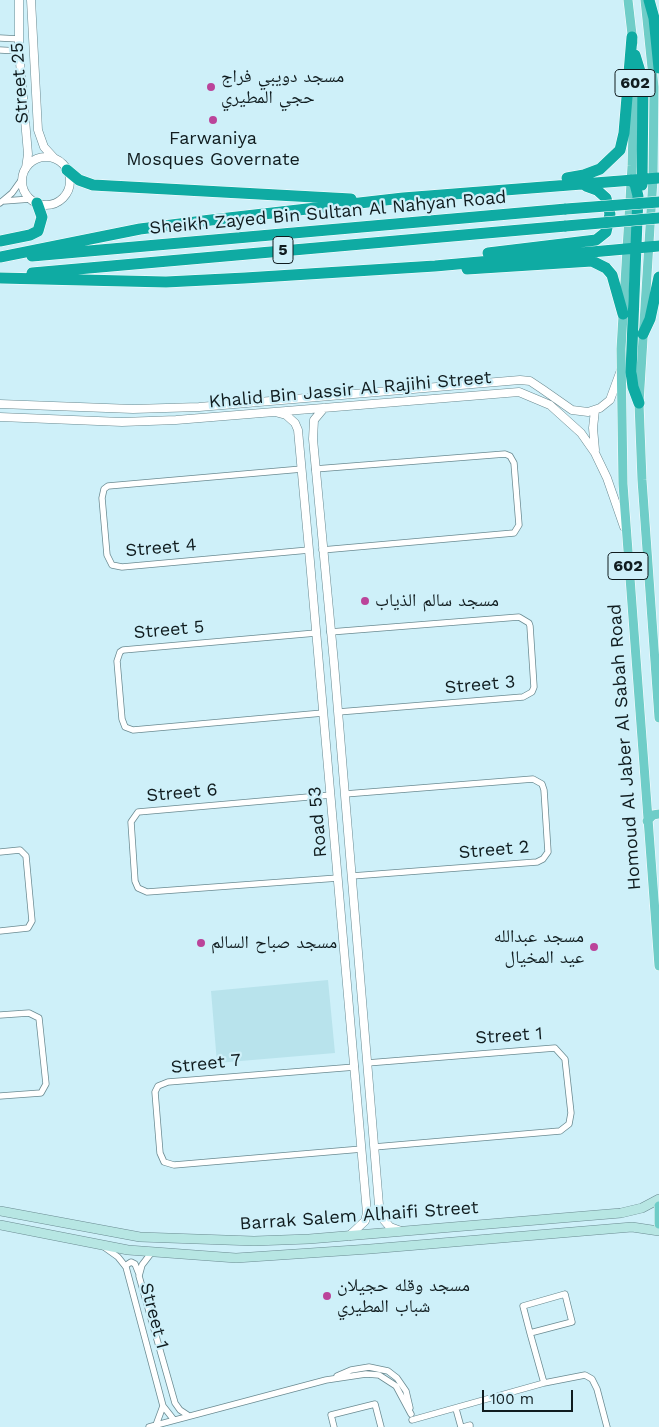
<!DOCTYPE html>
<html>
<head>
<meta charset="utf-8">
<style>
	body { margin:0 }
	#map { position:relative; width:659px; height:1427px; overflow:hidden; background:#cef0f9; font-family:"Work Sans",sans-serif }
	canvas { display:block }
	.scale { position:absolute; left:482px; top:1390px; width:91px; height:22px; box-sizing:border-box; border:2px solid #101c1f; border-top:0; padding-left:6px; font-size:15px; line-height:18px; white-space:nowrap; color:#101c1f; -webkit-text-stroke:4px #cef0f9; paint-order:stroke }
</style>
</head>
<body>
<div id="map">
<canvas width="659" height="1427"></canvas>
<div class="scale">100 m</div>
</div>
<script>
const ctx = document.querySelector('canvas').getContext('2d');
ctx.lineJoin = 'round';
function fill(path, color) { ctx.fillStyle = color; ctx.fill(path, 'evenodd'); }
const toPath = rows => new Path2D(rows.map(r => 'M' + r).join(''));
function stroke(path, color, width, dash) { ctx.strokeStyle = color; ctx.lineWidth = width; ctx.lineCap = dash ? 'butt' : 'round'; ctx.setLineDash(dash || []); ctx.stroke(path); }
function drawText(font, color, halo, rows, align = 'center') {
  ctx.font = font + ' "Work Sans","Noto Naskh Arabic",sans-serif'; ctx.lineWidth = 4.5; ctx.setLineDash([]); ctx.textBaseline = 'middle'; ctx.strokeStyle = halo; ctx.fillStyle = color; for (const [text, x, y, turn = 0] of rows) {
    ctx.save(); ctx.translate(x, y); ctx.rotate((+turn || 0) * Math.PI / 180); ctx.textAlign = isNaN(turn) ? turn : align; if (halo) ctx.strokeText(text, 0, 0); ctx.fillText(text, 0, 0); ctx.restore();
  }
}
fill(toPath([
	[328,980,335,1053,217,1063,211,991]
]), '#b8e3ec');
const minor = toPath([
	[0,38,19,39],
	[0,50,19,51],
	[4,201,31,199],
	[0,203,12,193,22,179],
	[302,469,108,486,104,489,102,498,107,555,112,565,122,567,309,550],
	[315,469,505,454,510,456,514,463,519,525,514,533,322,550],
	[330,632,519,617,529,623,530,626,534,687,532,692,523,697,338,712],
	[316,633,123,650,120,652,117,661,122,719,125,727,133,730,323,713],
	[345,794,533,779,542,784,544,790,548,852,543,859,537,862,352,876],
	[331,795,138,812,131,822,135,881,138,888,147,892,338,878],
	[0,852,20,850,26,856,32,921,28,928,0,931],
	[0,1015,29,1013,39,1018,46,1084,41,1093,0,1096],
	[367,1063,555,1048,565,1059,571,1113,569,1124,560,1131,374,1147],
	[355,1067,168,1082,158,1086,155,1092,160,1153,164,1162,174,1165,362,1149],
	[104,1247,118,1257,126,1267,163,1406,156,1425],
	[152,1252,142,1265,139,1276,175,1403,180,1410,189,1416],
	[125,1266,131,1262,135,1264,139,1274],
	[530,1333,572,1322,565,1294,523,1306,530,1333,544,1383],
	[337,1376,351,1370,369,1367,388,1371,397,1378,406,1391,410,1408],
	[163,1406,174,1420],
	[456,1409,461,1427],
	[412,1420,544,1383,585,1375,592,1379,597,1389,607,1427],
	[149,1427,326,1380,366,1374,379,1375,396,1386,411,1414],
	[334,1427,331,1415,375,1404,381,1427],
	[463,1427,470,1425,470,1427]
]);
const tertiary = toPath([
	[19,0,19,51,28,154,26,168],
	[31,0,38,130,44,147,54,158],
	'22 181a24 24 0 1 1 48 0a24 24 0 1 1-48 0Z',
	[0,404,133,409,199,407,520,380,530,381,542,389,572,410,588,412,600,408,610,400,621,370],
	[324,408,314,420,313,439,334,663,379,1205,383,1219,390,1227,401,1231],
	[275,412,286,415,295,423,298,430,309,550,367,1213,365,1221,349,1236],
	[0,417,122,422,176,420,519,392,550,405,581,433,595,453,607,478,624,527],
	[595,450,593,428,595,410]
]);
const secondary = toPath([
	[0,1211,140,1237,254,1241,309,1239,621,1213,642,1208,659,1199],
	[0,1225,128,1250,236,1258,370,1249,632,1227,659,1231]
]);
const primary = toPath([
	[628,0,633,43],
	[645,0,654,87,653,179,639,403,642,480,659,718],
	[635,63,632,166,621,349,623,484,659,966],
	[647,821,653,815,659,814],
	[659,1206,659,1224]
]);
const motorway = toPath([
	[649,0,654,18,659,68],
	[635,55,643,81,642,185],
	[67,170,79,180,93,185,351,199],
	[567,178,584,175,600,169,620,150,624,133,632,37],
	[631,180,635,184,638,196,631,372,633,387,639,403],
	[0,241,30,235,38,231,42,217,37,203],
	[488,253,596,240,606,232,610,214,606,198,597,190,586,186],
	[32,256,566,209],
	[0,257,140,229,211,220,403,198,659,178],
	[467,269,592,261,606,268,612,275,623,314],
	[32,273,566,226],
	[0,278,166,282,245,278,435,266,659,246],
	[643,334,650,319,659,277]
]);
stroke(minor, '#6a8a91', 7);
stroke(tertiary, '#6a8a91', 9);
stroke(secondary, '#6a8a91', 10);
stroke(primary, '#fff', 10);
stroke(motorway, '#fff', 12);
stroke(minor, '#fff', 5.5);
stroke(tertiary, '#fff', 8);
stroke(secondary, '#b7e6e3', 9);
stroke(primary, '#6fcdc8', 9);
stroke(motorway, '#0faba3', 11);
const motorwayBridge = toPath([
	[566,209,659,202],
	[566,226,659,218]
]);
stroke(motorwayBridge, '#fff', 12, []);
stroke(motorwayBridge, '#0faba3', 11);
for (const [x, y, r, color] of [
	[211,87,5,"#bb449a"],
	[213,120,5,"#bb449a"],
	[365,601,5,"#bb449a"],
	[201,943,5,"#bb449a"],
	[594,947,5,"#bb449a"],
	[327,1296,5,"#bb449a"]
]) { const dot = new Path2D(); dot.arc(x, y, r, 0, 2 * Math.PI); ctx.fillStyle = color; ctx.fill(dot); stroke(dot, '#cef0f9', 2); }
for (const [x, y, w] of [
	[635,83,40],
	[283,250,20],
	[628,566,40]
]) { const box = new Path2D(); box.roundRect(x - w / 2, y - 13.5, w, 27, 4); ctx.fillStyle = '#cef0f9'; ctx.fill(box); stroke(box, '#101c1f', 1); }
drawText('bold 16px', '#101c1f', null, [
	["602",635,83],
	["5",283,250],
	["602",628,566]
]);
drawText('18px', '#101c1f', '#cef0f9', [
	["مسجد دويبي فراج",221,77],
	["حجي المطيري",221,98],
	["Farwaniya",213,139,"center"],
	["Mosques Governate",213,160,"center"],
	["مسجد سالم الذياب",375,601],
	["مسجد عبدالله",584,937,"right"],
	["عيد المخيال",584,958,"right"],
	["مسجد صباح السالم",211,943],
	["مسجد وقله حجيلان",337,1286],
	["شباب المطيري",337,1307]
], 'left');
drawText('18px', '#101c1f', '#cef0f9', [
	["Street 25",20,83,-94],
	["Sheikh Zayed Bin Sultan Al Nahyan Road",328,213,-5],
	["Khalid Bin Jassir Al Rajihi Street",350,390,-5],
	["Street 4",161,548,-5],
	["Street 5",169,630,-5],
	["Street 3",480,685,-5],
	["Homoud Al Jaber Al Sabah Road",625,747,-94],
	["Street 6",182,793,-5],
	["Road 53",318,822,-95],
	["Street 2",494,850,-5],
	["Street 1",509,1036,-4],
	["Street 7",206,1064,-6],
	["Barrak Salem Alhaifi Street",359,1216,-4],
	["Street 1",154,1316,75]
]);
</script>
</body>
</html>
